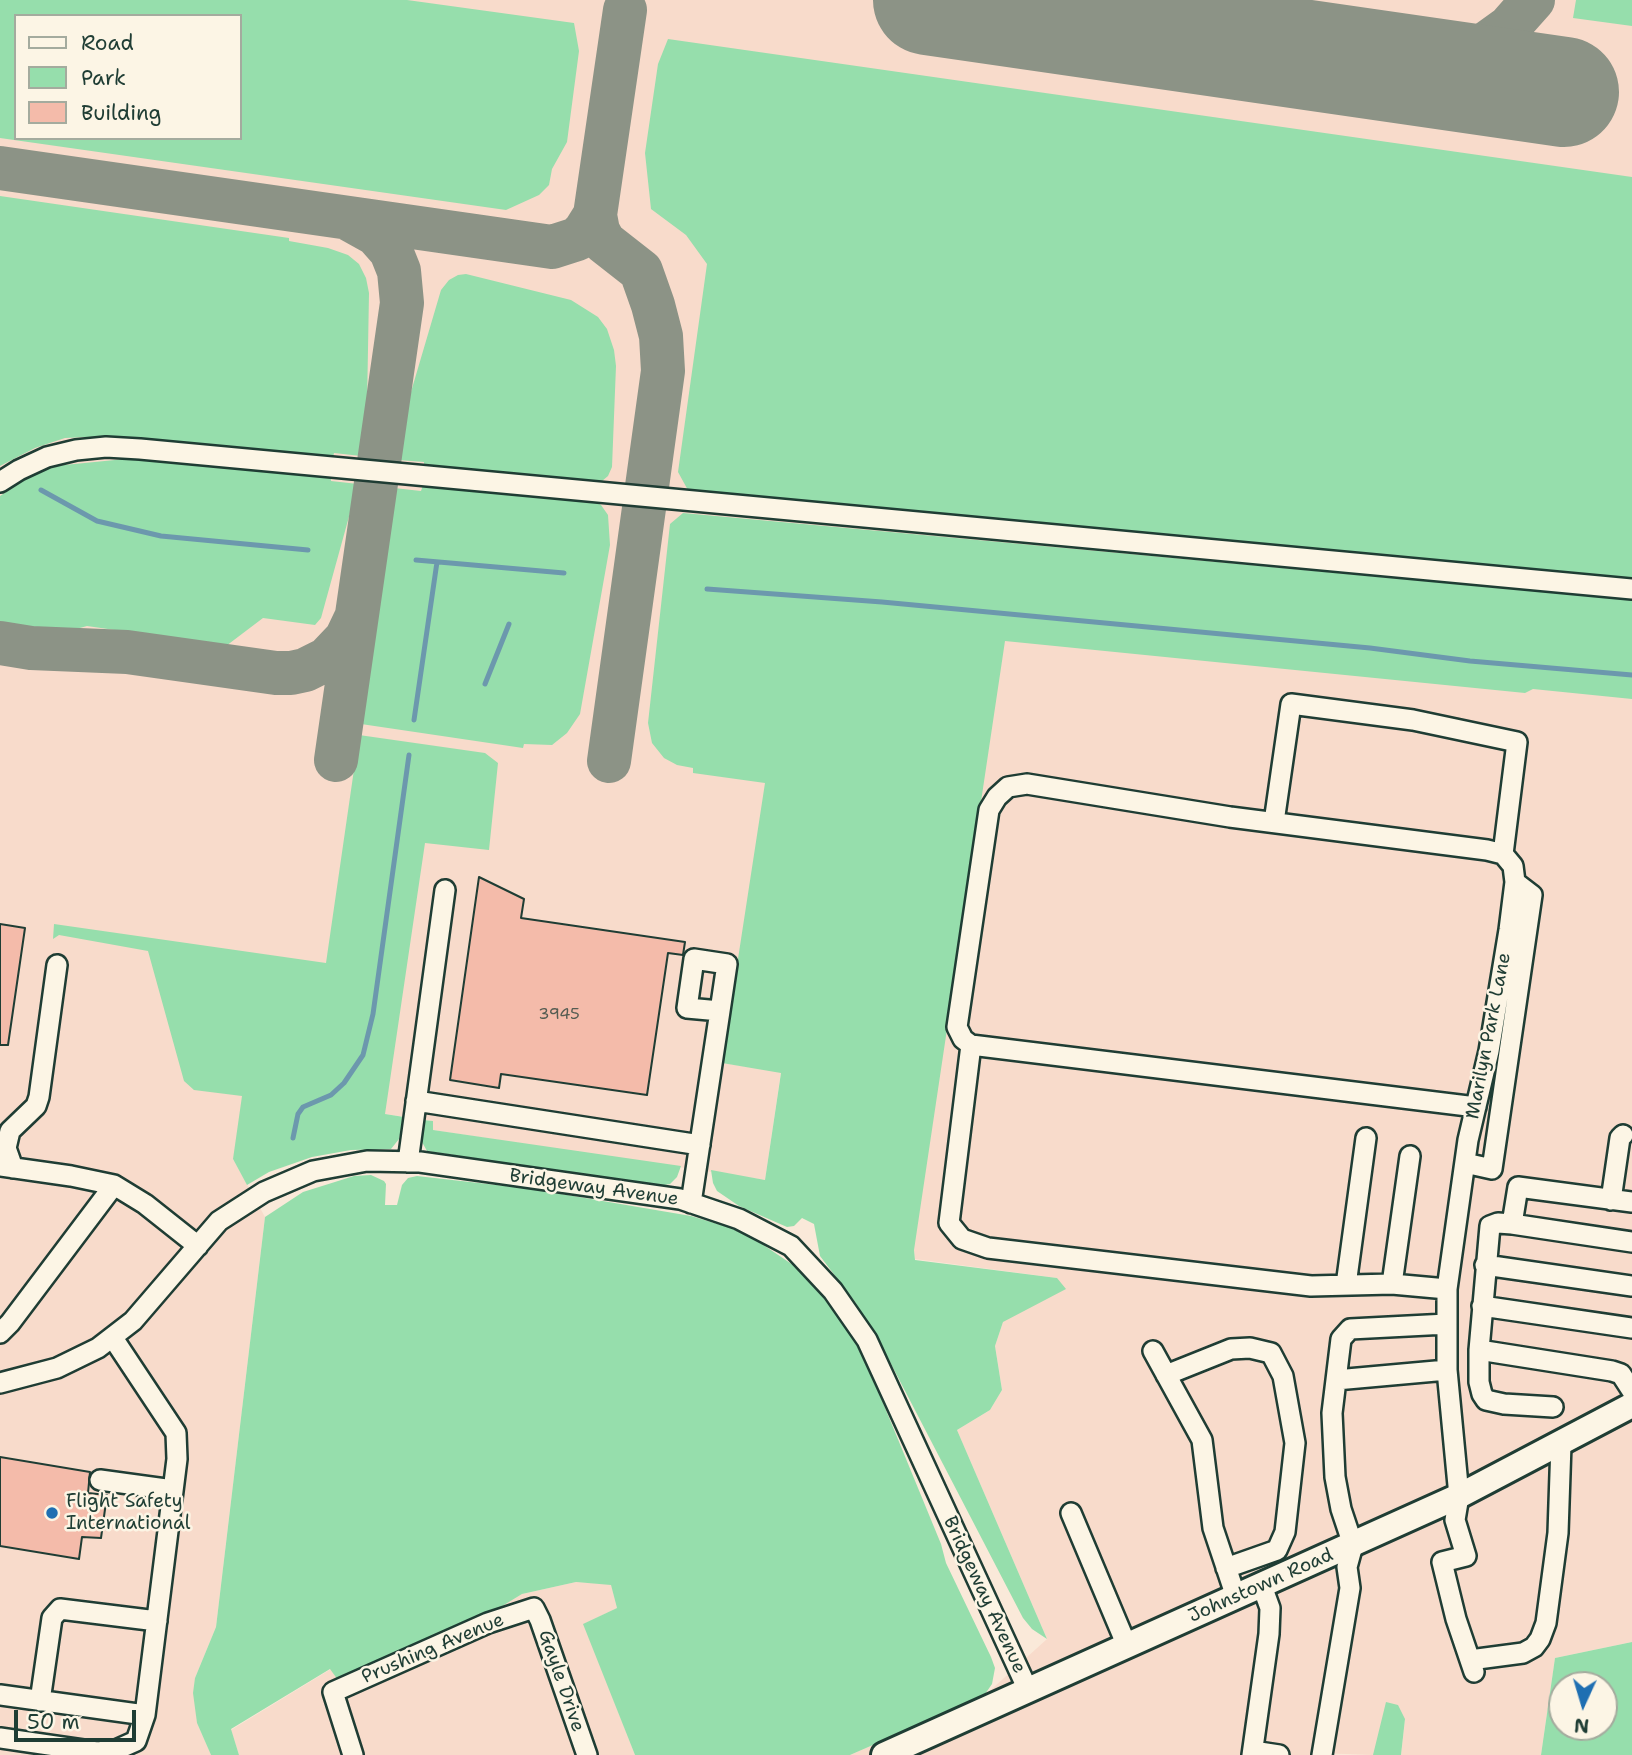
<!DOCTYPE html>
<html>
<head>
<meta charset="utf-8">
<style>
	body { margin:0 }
	#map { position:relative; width:1632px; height:1755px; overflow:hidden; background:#fae9d9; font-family:"Shantell Sans",sans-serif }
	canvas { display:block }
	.legend { position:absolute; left:14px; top:14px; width:228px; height:126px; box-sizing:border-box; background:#fcf5e5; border:2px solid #a4ab9e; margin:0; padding:9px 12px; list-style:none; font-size:21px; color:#1f3d34 }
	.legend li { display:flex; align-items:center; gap:14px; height:35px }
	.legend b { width:35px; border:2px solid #a4ab9e }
	.north { position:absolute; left:1548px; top:1671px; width:70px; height:70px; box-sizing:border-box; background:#fcf5e5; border:2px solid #a4ab9e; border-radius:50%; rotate:184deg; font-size:19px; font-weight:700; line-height:28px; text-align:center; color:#1f3d34 }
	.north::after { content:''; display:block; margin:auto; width:24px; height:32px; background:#1f6fb2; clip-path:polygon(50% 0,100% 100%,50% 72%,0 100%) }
	.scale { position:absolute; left:14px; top:1710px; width:122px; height:32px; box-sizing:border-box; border:4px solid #1f3d34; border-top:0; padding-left:9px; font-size:21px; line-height:24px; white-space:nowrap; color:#1f3d34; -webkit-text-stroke:5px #fcf5e5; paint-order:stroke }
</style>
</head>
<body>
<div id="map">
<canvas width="1632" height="1755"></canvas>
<ul class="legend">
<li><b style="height:9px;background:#fcf5e5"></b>Road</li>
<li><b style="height:19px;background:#96deac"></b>Park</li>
<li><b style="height:19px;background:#f4bbaa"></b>Building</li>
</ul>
<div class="north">N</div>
<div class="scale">50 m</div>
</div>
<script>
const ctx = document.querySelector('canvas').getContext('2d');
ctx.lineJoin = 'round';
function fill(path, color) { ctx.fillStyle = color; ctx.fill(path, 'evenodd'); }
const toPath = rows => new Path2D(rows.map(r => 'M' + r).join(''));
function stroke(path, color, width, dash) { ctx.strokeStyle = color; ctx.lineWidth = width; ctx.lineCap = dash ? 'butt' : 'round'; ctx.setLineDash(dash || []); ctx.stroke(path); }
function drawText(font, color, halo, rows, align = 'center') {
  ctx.font = font + ' "Shantell Sans",sans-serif'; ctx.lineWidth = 5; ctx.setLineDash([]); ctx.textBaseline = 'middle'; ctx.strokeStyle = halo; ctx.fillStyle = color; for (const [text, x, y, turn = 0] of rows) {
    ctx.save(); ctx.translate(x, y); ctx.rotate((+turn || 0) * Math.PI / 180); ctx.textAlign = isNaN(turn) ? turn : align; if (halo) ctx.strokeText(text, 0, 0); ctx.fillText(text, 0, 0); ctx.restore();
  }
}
fill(toPath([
	[0,0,1632,0,1632,1642,1555,1658,1541,1755,1401,1755,1405,1719,1373,1755,1318,1753,1315,1755,850,1755,983,1697,1047,1639,957,1430,990,1410,1002,1390,995,1346,1003,1322,1057,1278,915,1259,914,1250,740,951,723,1063,781,1072,765,1180,432,1130,433,1121,385,1114,233,1159,265,1217,216,1627,195,1678,197,1723,211,1755,0,1755],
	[16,16,240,16,240,138,16,138],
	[576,1582,611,1584,617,1608,584,1624,635,1755,239,1755,231,1730,331,1669,342,1687,486,1616,522,1594]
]), '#f8dbcb');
fill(toPath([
	[0,0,407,0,574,23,579,51,567,142,552,169,549,185,539,195,506,210,0,138],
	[16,16,240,16,240,138,16,138],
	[1576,0,1632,0,1632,26,1573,18],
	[668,39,1632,177,1632,581,689,492,678,472,707,264,686,235,651,209,645,153,658,64],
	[0,196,289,238,289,241,328,248,348,255,359,264,366,278,369,293,367,405,361,456,334,453,333,458,89,437,65,438,35,448,0,466],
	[466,274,571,300,598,317,607,329,614,350,616,366,612,467,608,476,602,481,594,483,424,467,424,462,398,460,403,419,441,290,449,280,458,275],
	[125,459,331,477,331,481,358,484,321,618,315,625,263,618,226,646,87,626,62,633,0,624,0,496,24,480,54,466],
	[423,485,593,500,601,505,608,515,610,545,580,714,567,733,552,745,524,744,523,748,361,724,394,488,421,491],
	[683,513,1632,600,1632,699,1533,689,1525,693,1005,641,914,1250,915,1260,1057,1278,1066,1289,1003,1322,995,1346,1002,1390,990,1410,957,1430,1047,1639,1032,1629,1023,1618,877,1337,855,1302,820,1256,814,1224,802,1218,794,1226,787,1227,739,1206,717,1191,713,1183,711,1170,765,1180,781,1073,722,1063,765,783,693,773,693,768,677,765,664,758,652,743,648,723,670,524],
	[359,735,485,753,498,763,489,850,425,843,385,1114,404,1117,399,1139,391,1149,351,1150,312,1157,269,1172,247,1185,233,1159,242,1096,194,1090,184,1081,148,951,59,935,53,939,54,924,326,963],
	[423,1120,433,1121,433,1130,681,1166,677,1177,670,1184,659,1186,427,1151,422,1142],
	[371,1175,384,1181,386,1184,385,1205,397,1205,402,1185,408,1178,417,1176,532,1189,691,1216,731,1228,762,1244,793,1265,833,1308,852,1335,881,1398,941,1544,946,1563,991,1657,995,1668,992,1684,983,1697,850,1755,635,1755,583,1624,617,1608,611,1585,576,1582,522,1594,486,1616,343,1687,330,1669,231,1729,239,1755,211,1755,197,1723,193,1693,195,1678,216,1627,265,1217,303,1192,354,1176],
	[1632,1642,1632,1755,1541,1755,1555,1658],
	[1562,1685,1604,1685,1604,1727,1562,1727],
	[1386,1702,1398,1705,1405,1719,1401,1755,1373,1755]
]), '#96deac');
stroke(toPath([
	[41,490,97,521,161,536,308,550],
	[416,560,564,573],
	[707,589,882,602,1370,648,1470,661,1632,675],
	[485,684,509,624],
	[414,720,437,562],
	[293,1138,298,1114,303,1107,331,1095,344,1083,363,1055,373,1014,409,755]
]), '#6c98ad', 5);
stroke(toPath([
	[1399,68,1454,59,1484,45,1509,27,1533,0],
	[0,168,552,247,577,239,585,231,595,215],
	[0,643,31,648,127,652,276,673,291,673,305,670,327,659,346,639,356,618],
	[336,760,402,303,399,271,391,251,376,234,349,219],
	[609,761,663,371,661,336,653,305,641,271,604,242,598,231,595,215,625,10]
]), '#8c9386', 44);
stroke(toPath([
	[928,0,1564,92]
]), '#8c9386', 110);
const building = toPath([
	[479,877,524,899,521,918,685,942,683,955,668,953,647,1095,501,1074,499,1088,450,1080,479,877],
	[0,924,25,928,8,1045,0,1045,0,924],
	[0,1457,90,1472,88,1493,107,1495,101,1538,82,1537,79,1559,0,1546,0,1457]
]);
fill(building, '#f4bbaa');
stroke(building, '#1f3d34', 2);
const minor = toPath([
	[0,482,19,470,47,457,76,450,106,447,140,449,1632,589],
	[1274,822,1291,704,1413,720,1517,742,1503,854],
	[971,1045,949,1223,962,1239,988,1248,1311,1286,1392,1284,1447,1289],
	[416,1101,700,1145],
	[408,1162,445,890],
	[1465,1163,1492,1169,1532,895,1515,882],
	[0,1166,71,1176,114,1185,145,1204,198,1246],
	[13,1168,6,1148,10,1131,36,1106,39,1097,57,965],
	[1611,1200,1620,1138,1623,1135],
	[691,1203,720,1011,727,964,694,959,687,1008,720,1011],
	[1512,1224,1518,1187,1632,1202],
	[1632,1242,1512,1224,1498,1223,1490,1226,1479,1350,1612,1371,1621,1374,1632,1391],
	[1485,1265,1632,1286],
	[1392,1284,1410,1156],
	[1346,1285,1366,1138],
	[1482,1306,1632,1328],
	[0,1333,10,1323,114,1185],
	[1479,1350,1479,1382,1482,1394,1486,1400,1504,1404,1553,1407],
	[1153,1351,1202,1440,1213,1528,1236,1597],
	[1166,1375,1231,1349,1250,1348,1271,1353,1283,1376,1295,1443,1285,1532,1277,1550,1226,1568],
	[1336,1380,1447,1370],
	[0,1383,57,1368,98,1348,133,1321,219,1221,264,1192,313,1171,367,1161,420,1162,680,1199,739,1219,791,1246,833,1291,867,1340,1028,1690],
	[100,1480,173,1490],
	[1071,1513,1127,1646],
	[1470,1660,1523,1653,1534,1647,1540,1639,1546,1623,1558,1533,1561,1444],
	[1474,1672,1456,1619,1442,1562,1466,1556,1455,1520,1459,1496,1447,1370,1447,1289,1468,1140,1489,1051,1509,930,1515,882,1513,866,1503,854,1487,850,1230,817,1027,784,1008,787,997,797,989,810,957,1027,963,1039,971,1045,1476,1107],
	[0,1695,145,1715],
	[40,1701,52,1618,60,1609,157,1621],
	[0,1738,97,1752,116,1750,136,1741,145,1715,177,1459,176,1433,113,1338],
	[1253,1751,1279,1755],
	[353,1755,333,1692,488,1623,534,1608,540,1620,587,1755],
	[1252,1755,1269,1634,1270,1608,1262,1586],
	[1322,1755,1350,1588,1347,1567,1353,1545,1341,1509,1335,1477,1332,1413,1341,1339,1350,1329,1447,1324]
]);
const major = toPath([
	[884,1755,1459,1496,1632,1405]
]);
stroke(minor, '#1f3d34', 24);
stroke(major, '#1f3d34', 30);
stroke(minor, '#fcf5e5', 19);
stroke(major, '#fcf5e5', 24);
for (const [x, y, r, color] of [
	[52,1513,7,"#1f6fb2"]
]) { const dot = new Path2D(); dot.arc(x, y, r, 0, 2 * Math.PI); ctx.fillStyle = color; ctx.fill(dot); stroke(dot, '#fcf5e5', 2.5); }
drawText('16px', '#545c52', null, [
	["3945",559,1015]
]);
drawText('19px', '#1f3d34', '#fcf5e5', [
	["Marilyn Park Lane",1489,1036,-79],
	["Bridgeway Avenue",594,1188,8],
	["Johnstown Road",1261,1586,-24],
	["Bridgeway Avenue",984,1595,65],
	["Prushing Avenue",433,1649,-23],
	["Gayle Drive",561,1681,71]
]);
drawText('19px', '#1f3d34', '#fcf5e5', [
	["Flight Safety",66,1502],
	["International",66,1524]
], 'left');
</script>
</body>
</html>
